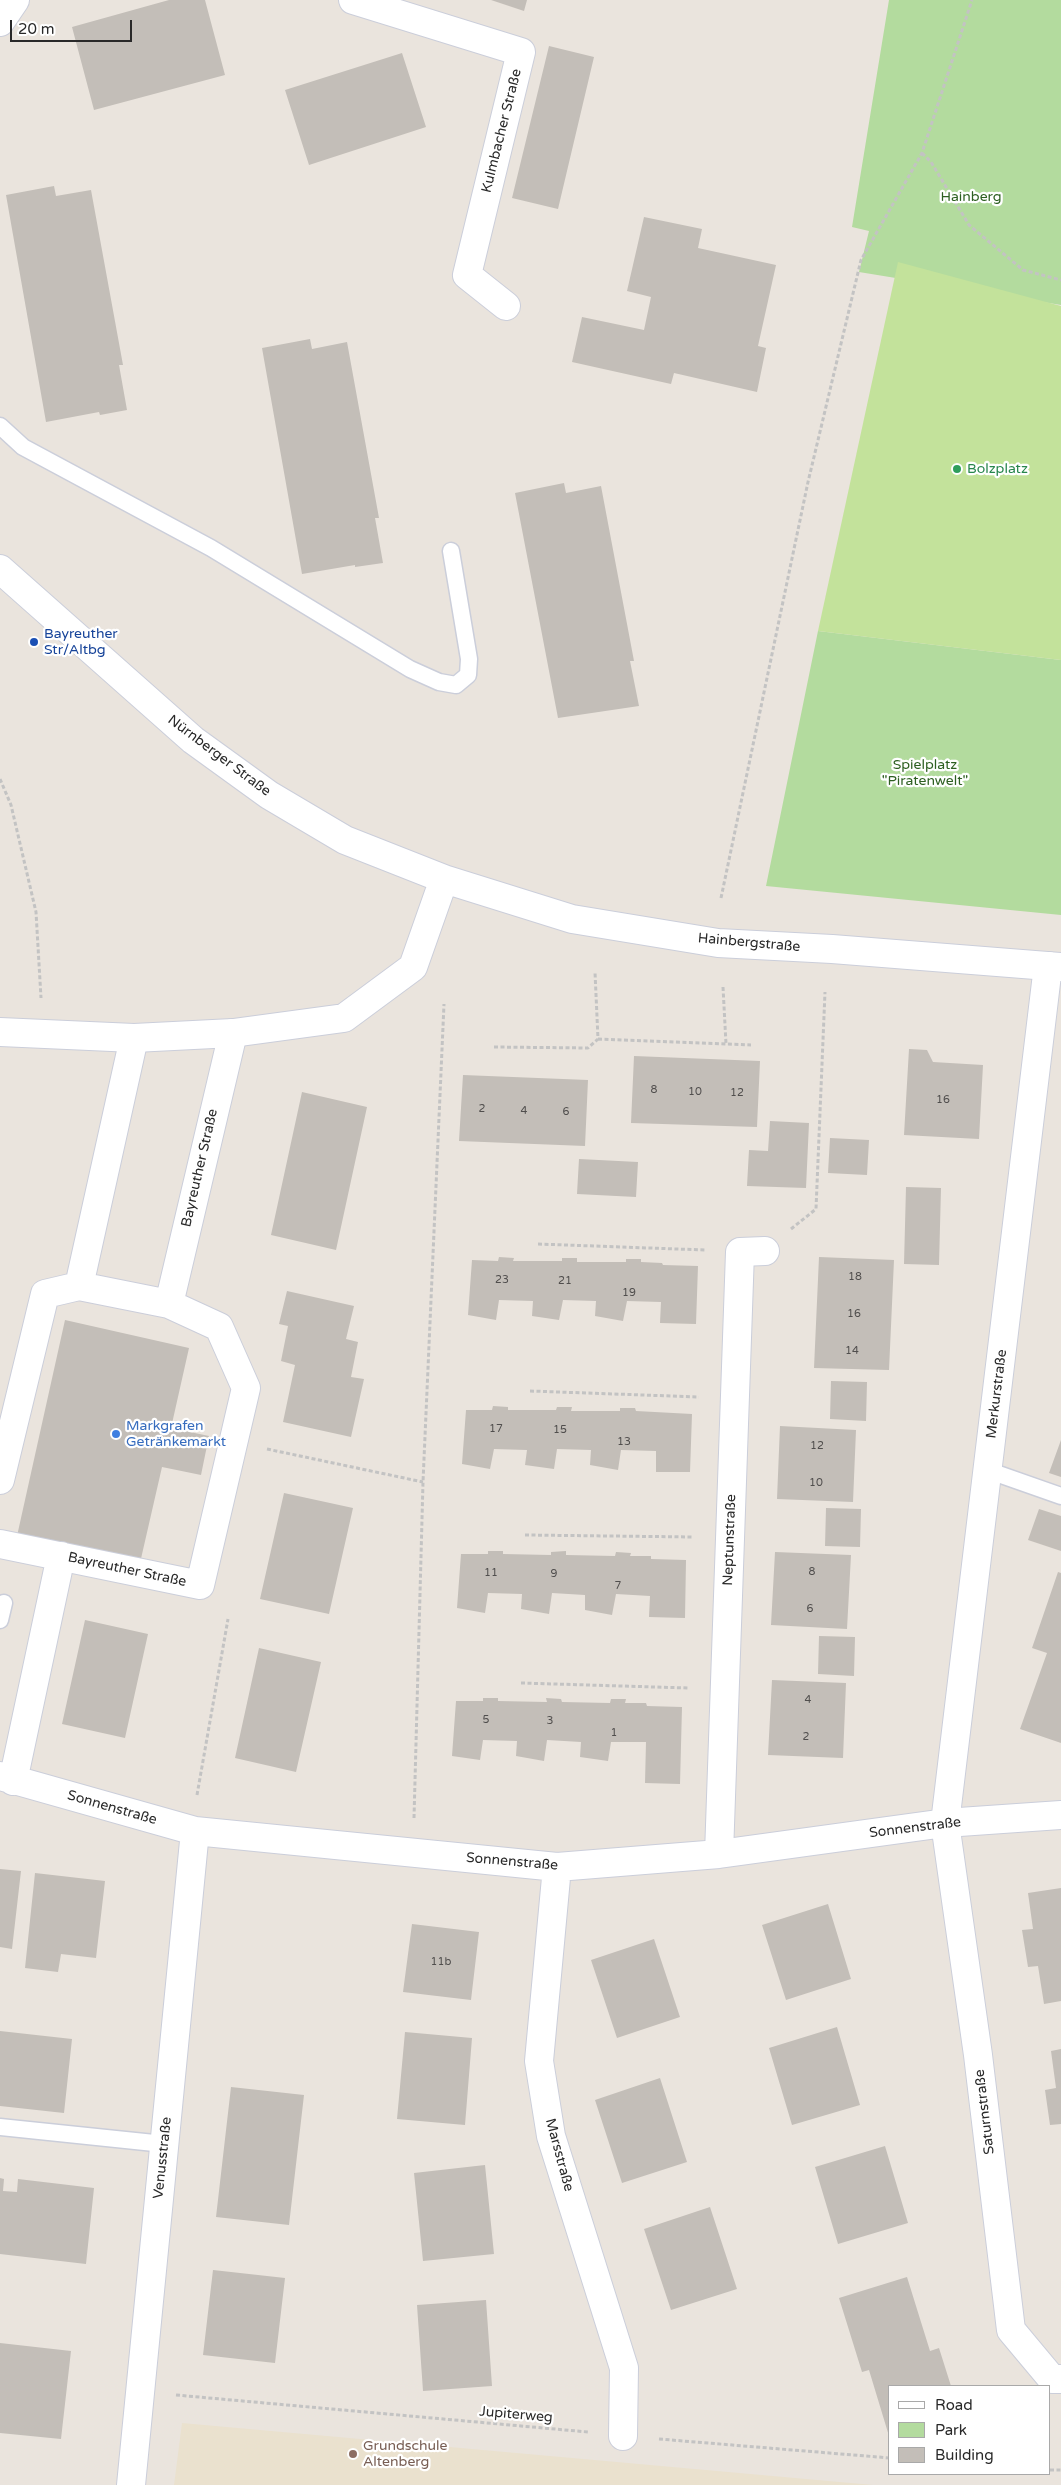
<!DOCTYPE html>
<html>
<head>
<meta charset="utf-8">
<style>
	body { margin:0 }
	#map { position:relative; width:1061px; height:2485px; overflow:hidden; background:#eae4dd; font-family:"Varela Round",sans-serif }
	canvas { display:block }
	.legend { position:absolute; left:888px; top:2385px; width:162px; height:90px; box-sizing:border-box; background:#fff; border:1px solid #a9a9a9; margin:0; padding:6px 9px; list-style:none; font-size:15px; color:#292929 }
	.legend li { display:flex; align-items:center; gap:10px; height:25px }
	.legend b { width:25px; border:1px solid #a9a9a9 }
	.scale { position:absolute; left:10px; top:20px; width:122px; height:22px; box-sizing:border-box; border:2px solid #292929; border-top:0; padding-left:6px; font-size:15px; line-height:18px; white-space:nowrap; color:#292929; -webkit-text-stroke:4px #fff; paint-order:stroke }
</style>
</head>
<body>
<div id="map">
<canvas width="1061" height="2485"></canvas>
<ul class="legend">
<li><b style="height:6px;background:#fff"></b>Road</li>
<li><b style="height:14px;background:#b3db9e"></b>Park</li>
<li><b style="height:14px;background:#c3beb8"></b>Building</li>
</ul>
<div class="scale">20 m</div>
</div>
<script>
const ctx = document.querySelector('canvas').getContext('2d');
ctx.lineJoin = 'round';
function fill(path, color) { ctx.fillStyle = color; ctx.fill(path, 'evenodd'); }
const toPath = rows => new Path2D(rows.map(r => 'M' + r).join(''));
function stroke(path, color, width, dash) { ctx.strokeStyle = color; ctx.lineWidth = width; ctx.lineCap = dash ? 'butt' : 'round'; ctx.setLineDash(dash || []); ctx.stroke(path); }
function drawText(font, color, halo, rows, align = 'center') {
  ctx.font = font + ' "Varela Round",sans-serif'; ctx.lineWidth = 4.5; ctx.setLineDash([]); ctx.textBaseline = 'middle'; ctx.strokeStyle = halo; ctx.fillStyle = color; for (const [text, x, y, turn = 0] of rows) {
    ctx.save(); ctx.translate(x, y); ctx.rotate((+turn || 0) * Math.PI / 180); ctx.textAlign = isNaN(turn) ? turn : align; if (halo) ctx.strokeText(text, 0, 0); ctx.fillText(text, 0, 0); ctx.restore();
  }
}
fill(toPath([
	[182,2423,873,2485,174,2485]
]), '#eae1ce');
fill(toPath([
	[889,0,1061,0,1061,305,859,272,869,231,852,227],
	[818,631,1061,660,1061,915,766,886]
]), '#b3db9e');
fill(toPath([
	[898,262,1061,306,1061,660,818,631]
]), '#c3e29b');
fill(toPath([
	[169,0,205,0,225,75,94,110,72,27],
	[491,0,527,0,524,11],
	[549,46,594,57,558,209,512,198],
	[402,53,426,127,309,165,285,90],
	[54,186,56,196,91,190,123,365,119,365,127,410,100,415,99,412,46,422,6,195],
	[644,217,702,229,698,248,776,265,758,346,766,348,757,392,674,373,671,384,572,362,582,317,644,330,651,297,627,291],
	[310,339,312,349,347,342,379,518,375,518,383,563,355,567,355,565,302,574,262,348],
	[564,483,566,493,601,486,634,661,630,661,639,706,558,718,515,493],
	[909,1049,927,1050,933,1062,983,1065,979,1139,904,1135],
	[634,1056,760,1061,757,1127,631,1123],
	[463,1075,588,1080,585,1146,459,1141],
	[302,1092,367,1107,336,1250,271,1235],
	[770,1121,809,1123,806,1188,747,1186,749,1150,768,1151],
	[830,1138,869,1140,867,1175,828,1173],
	[579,1159,638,1162,636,1197,577,1194],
	[906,1187,941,1188,939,1265,904,1264],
	[499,1257,514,1258,513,1261,562,1261,562,1258,577,1258,577,1262,626,1262,626,1259,641,1259,641,1262,662,1263,663,1265,698,1266,696,1324,660,1323,661,1302,627,1301,623,1321,595,1316,596,1301,563,1300,559,1320,532,1316,533,1301,499,1300,496,1320,468,1315,472,1260,498,1261],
	[819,1257,894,1260,889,1370,814,1368],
	[287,1291,354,1306,346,1339,358,1342,351,1377,364,1379,351,1437,283,1422,295,1365,281,1361,288,1326,279,1324],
	[65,1320,189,1348,171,1428,209,1436,201,1475,162,1467,140,1563,17,1536],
	[831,1381,867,1382,866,1421,830,1419],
	[493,1406,508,1407,508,1410,556,1410,557,1407,572,1407,571,1411,620,1411,620,1408,635,1408,636,1411,692,1414,690,1472,656,1472,656,1451,621,1450,618,1470,590,1465,591,1450,557,1449,554,1469,525,1465,527,1450,494,1449,490,1469,462,1464,466,1410,492,1410],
	[780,1426,856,1430,853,1502,777,1499],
	[1061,1440,1061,1477,1049,1473],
	[284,1493,353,1508,329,1614,260,1599],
	[826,1508,861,1509,860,1547,825,1546],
	[1039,1509,1061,1516,1061,1551,1028,1540],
	[488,1551,503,1551,503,1554,551,1555,551,1552,566,1551,566,1555,615,1556,616,1552,631,1553,630,1556,651,1556,651,1559,686,1560,685,1618,649,1617,650,1596,616,1594,612,1615,585,1610,585,1595,552,1593,549,1614,521,1609,522,1594,488,1593,485,1613,457,1608,461,1554,488,1554],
	[775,1552,851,1555,847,1629,771,1625],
	[1058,1572,1061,1573,1061,1743,1020,1729,1047,1653,1032,1648],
	[85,1620,148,1634,125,1738,62,1724],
	[819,1636,855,1637,854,1676,818,1674],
	[259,1648,321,1662,296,1772,235,1758],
	[772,1680,846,1683,843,1758,768,1755],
	[483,1698,498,1698,498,1701,547,1702,546,1698,561,1699,562,1702,610,1703,611,1699,626,1699,625,1703,646,1703,647,1706,682,1707,680,1784,645,1783,646,1742,611,1742,608,1761,580,1757,581,1742,547,1740,544,1761,516,1756,517,1741,483,1740,480,1760,452,1756,456,1701,483,1701],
	[0,1869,21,1871,12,1949,0,1947],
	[35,1873,105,1881,96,1958,61,1954,58,1972,25,1968],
	[1061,1888,1061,2001,1044,2004,1038,1966,1028,1967,1022,1930,1033,1929,1028,1893],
	[828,1904,851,1979,786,2000,762,1925],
	[412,1924,479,1932,471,2000,403,1992],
	[654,1939,680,2017,617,2038,591,1960],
	[837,2027,860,2105,792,2125,769,2048],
	[0,2031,72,2039,64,2113,0,2106],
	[405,2032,472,2038,465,2125,397,2119],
	[1061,2049,1061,2124,1050,2125,1045,2090,1056,2088,1051,2051],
	[660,2078,687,2162,622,2183,595,2100],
	[231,2087,304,2095,289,2225,216,2217],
	[885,2146,908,2223,838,2244,815,2167],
	[485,2165,494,2254,423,2261,414,2173],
	[0,2178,4,2179,3,2191,17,2192,18,2179,94,2188,86,2264,0,2254],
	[710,2207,737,2289,671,2310,644,2229],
	[213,2270,285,2278,275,2363,203,2355],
	[907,2277,930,2351,939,2348,951,2386,890,2386,889,2436,869,2370,862,2372,839,2298],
	[486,2300,492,2386,423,2391,417,2305],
	[0,2343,71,2351,61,2439,0,2433]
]), '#c3beb8');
const lane = toPath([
	[0,426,23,447,211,548,410,669,439,682,456,685,468,675,469,659,451,551],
	[987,1470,1061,1496],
	[0,1620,4,1603],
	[0,2127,164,2144]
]);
const street = toPath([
	[353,0,521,52,467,275,506,306],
	[0,22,15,0],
	[1048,966,945,1823,978,2055,1011,2330,1052,2379,1061,2379],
	[134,1038,79,1286,169,1304,233,1033],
	[0,1480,45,1294,79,1286],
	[0,1544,200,1585,246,1388,219,1327,169,1304],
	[0,1776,195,1831,557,1867,719,1854,945,1823,1061,1815],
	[13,1781,61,1556],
	[719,1854,740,1252,765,1251],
	[557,1867,539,2061,551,2136,624,2368,623,2436],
	[131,2485,195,1831]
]);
const secondary = toPath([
	[0,569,193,740,269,795,345,840,444,879,572,919,718,943,832,949,1061,967],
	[0,1032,134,1038,233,1033,344,1018,413,967,444,879]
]);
stroke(lane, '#cbceda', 19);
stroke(street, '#cbceda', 30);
stroke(secondary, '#cbceda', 30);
stroke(toPath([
	[922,153,931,162,969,225,1023,270,1061,280],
	[0,779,11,805,36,912,41,998],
	[721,898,808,482,861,260,922,153,972,0],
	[723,987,726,1044],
	[598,1039,751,1045],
	[494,1047,588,1048,598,1039,595,972],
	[791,1229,816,1209,825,992],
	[538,1244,705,1250],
	[530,1391,699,1397],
	[267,1449,423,1482],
	[525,1535,694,1537],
	[521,1683,688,1688],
	[197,1795,228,1619],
	[414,1818,423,1482,444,1004],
	[176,2395,588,2432],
	[659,2439,890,2458],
	[1050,2470,1061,2470]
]), '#c3c3c3', 3, [4, 2.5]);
stroke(lane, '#fff', 16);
stroke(street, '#fff', 28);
stroke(secondary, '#fff', 28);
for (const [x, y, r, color] of [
	[957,469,5,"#2e9e5b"],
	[34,642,5,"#1a4fb4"],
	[116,1434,5,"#3f7fe0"],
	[353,2454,5,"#8d6e63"]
]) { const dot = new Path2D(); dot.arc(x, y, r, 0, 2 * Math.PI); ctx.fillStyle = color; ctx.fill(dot); stroke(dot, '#fff', 2); }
drawText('11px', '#504e4d', null, [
	["8",654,1090],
	["10",695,1092],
	["12",737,1093],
	["16",943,1100],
	["2",482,1109],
	["4",524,1111],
	["6",566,1112],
	["18",855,1277],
	["23",502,1280],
	["21",565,1281],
	["19",629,1293],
	["16",854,1314],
	["14",852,1351],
	["17",496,1429],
	["15",560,1430],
	["13",624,1442],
	["12",817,1446],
	["10",816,1483],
	["8",812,1572],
	["11",491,1573],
	["9",554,1574],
	["7",618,1586],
	["6",810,1609],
	["4",808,1700],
	["5",486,1720],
	["3",550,1721],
	["1",614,1733],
	["2",806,1737],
	["11b",441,1962]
]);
drawText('14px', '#292929', '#fff', [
	["Kulmbacher Straße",502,131,-76],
	["Nürnberger Straße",219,756,37],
	["Hainbergstraße",749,943,5],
	["Bayreuther Straße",200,1168,-77],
	["Merkurstraße",997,1394,-83],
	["Neptunstraße",730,1540,-88],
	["Bayreuther Straße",127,1570,12],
	["Sonnenstraße",112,1808,16],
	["Sonnenstraße",915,1828,-7],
	["Sonnenstraße",512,1862,5],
	["Saturnstraße",985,2112,-97],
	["Marsstraße",559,2155,75],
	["Venusstraße",163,2158,-84],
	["Jupiterweg",516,2415,5]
]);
drawText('14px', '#2d5f21', '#fff', [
	["Hainberg",971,197],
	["Spielplatz",925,765],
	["\"Piratenwelt\"",925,781]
]);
drawText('14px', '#27864d', '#fff', [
	["Bolzplatz",967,469]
], 'left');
drawText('14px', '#164399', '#fff', [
	["Bayreuther",44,634],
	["Str/Altbg",44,650]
], 'left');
drawText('14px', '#366cbe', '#fff', [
	["Markgrafen",126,1426],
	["Getränkemarkt",126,1442]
], 'left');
drawText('14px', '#785e54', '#fff', [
	["Grundschule",363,2446],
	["Altenberg",363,2462]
], 'left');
</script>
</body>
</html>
